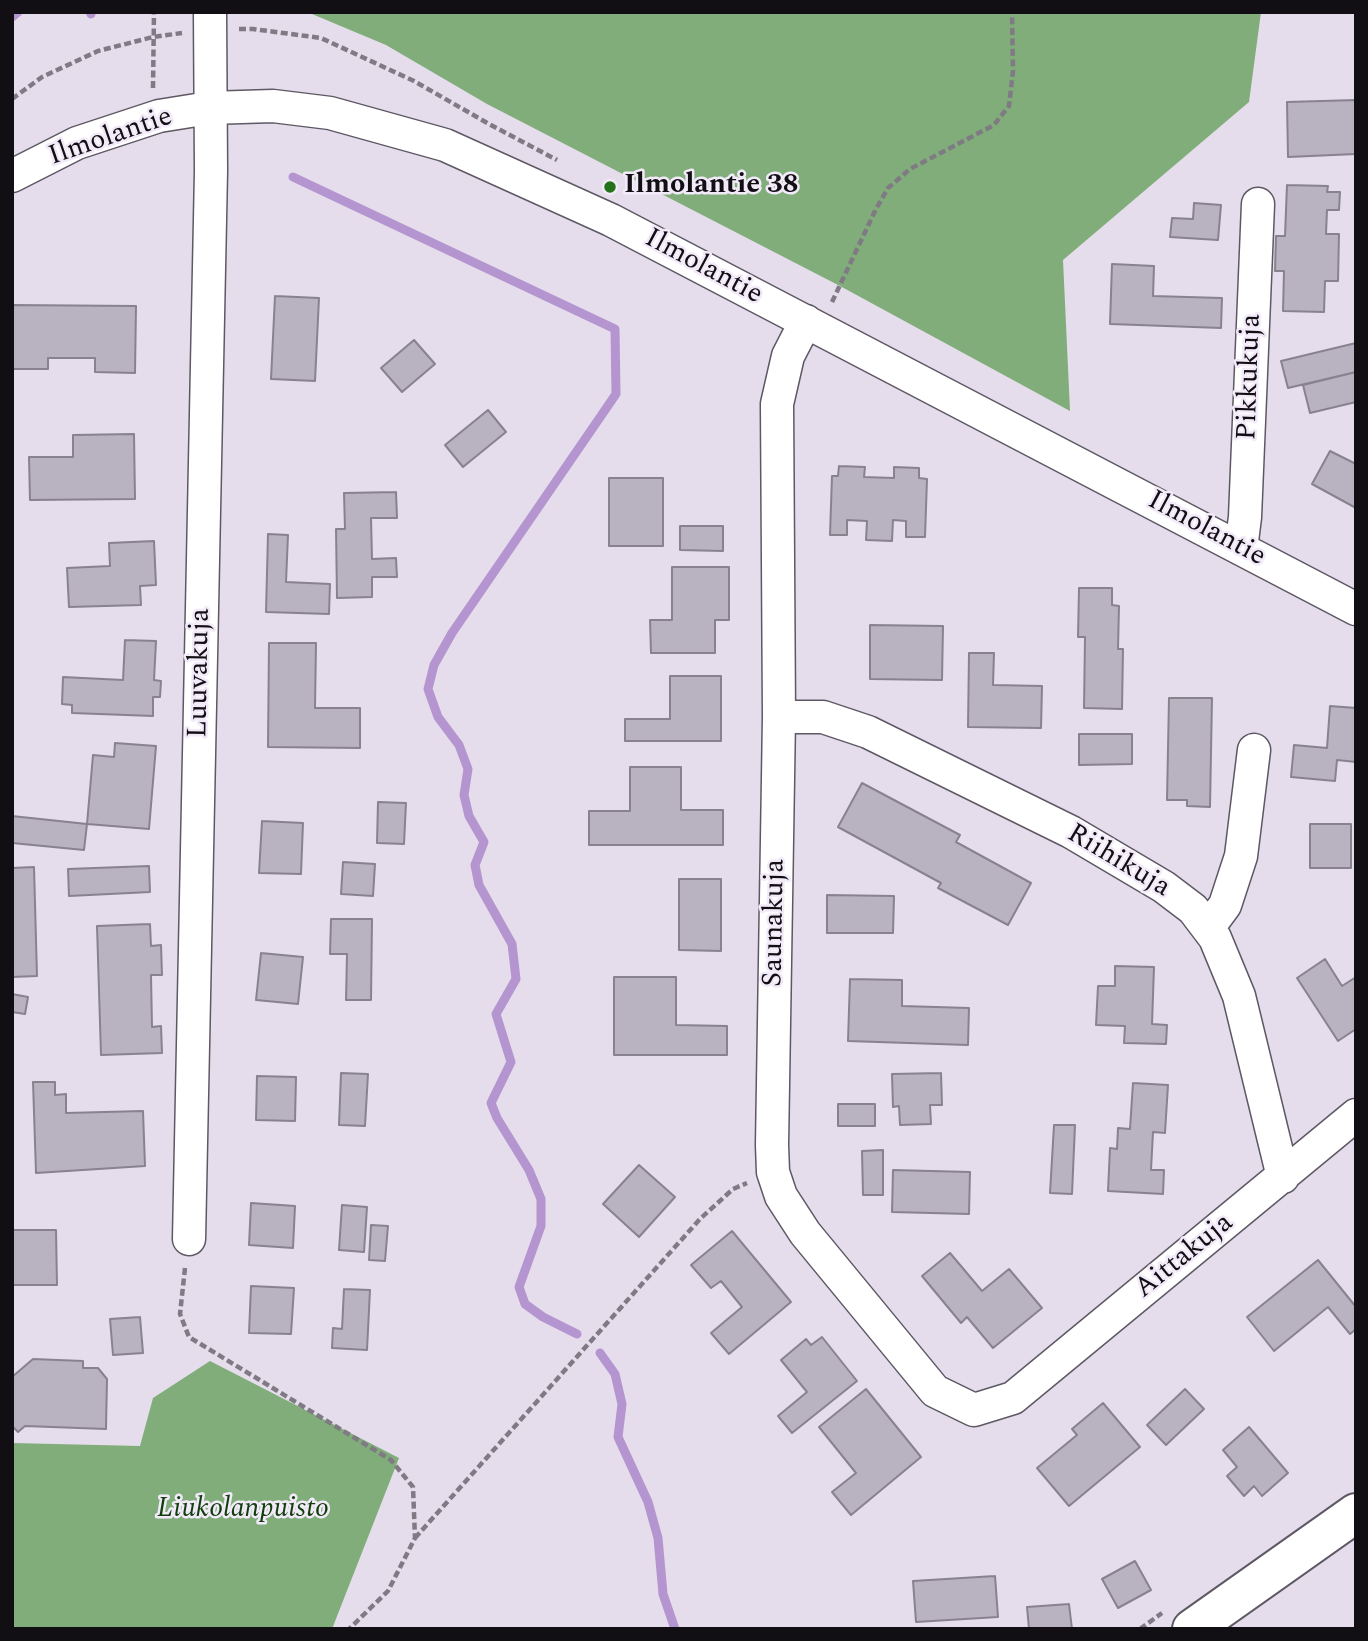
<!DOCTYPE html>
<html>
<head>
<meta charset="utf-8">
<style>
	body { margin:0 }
	#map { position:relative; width:1368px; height:1641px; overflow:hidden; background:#e5ddec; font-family:Spectral,serif }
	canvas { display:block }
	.frame { position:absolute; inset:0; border:14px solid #110f13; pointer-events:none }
</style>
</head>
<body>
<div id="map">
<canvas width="1368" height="1641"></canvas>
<div class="frame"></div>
</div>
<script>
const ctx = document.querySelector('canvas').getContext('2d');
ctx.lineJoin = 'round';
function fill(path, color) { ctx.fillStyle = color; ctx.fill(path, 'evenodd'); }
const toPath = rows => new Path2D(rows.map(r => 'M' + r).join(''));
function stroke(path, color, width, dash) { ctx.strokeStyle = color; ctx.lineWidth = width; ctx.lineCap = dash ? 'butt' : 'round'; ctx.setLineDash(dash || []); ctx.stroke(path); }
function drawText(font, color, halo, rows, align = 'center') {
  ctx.font = font + ' Spectral,serif'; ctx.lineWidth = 5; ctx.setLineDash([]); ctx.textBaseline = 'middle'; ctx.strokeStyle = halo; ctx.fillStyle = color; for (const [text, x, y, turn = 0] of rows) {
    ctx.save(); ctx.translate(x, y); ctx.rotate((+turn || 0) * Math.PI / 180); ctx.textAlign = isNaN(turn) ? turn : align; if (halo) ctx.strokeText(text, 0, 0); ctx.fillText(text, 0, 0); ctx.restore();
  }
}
fill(toPath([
	[292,12,1261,12,1249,102,1063,260,1070,411,840,286,487,104,386,45,312,14],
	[210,1361,399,1458,332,1629,12,1629,12,1443,140,1446,153,1398]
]), '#80ad79');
stroke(toPath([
	[90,12,91,14],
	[12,17,18,12],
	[293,177,615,329,616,394,452,633,434,665,428,689,438,717,459,745,468,769,464,795,469,816,484,842,475,865,479,885,512,944,516,979,496,1014,511,1062,491,1103,497,1118,529,1170,541,1199,541,1226,519,1287,525,1304,543,1317,577,1334],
	[600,1353,615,1374,622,1404,618,1437,648,1502,658,1538,663,1594,675,1629]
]), '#b495cf', 9);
const building = toPath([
	[1356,100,1356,154,1288,157,1287,102,1356,100],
	[1287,185,1328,186,1327,192,1340,192,1339,210,1327,210,1326,234,1339,234,1338,281,1325,281,1324,312,1283,311,1284,271,1275,271,1276,236,1285,236,1287,185],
	[1194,203,1221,205,1218,240,1170,237,1172,218,1193,219,1194,203],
	[1112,264,1154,266,1153,296,1222,298,1221,328,1110,324,1112,264],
	[275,296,319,298,315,381,271,379,275,296],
	[12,305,136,306,135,373,95,372,95,358,48,358,48,369,12,369,12,305],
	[414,340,435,364,402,392,381,368,414,340],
	[1356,343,1356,372,1288,388,1281,361,1356,343],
	[1356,372,1356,402,1310,413,1303,385,1356,372],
	[488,410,506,432,463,467,445,445,488,410],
	[134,434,135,499,30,500,29,457,73,457,73,435,134,434],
	[1330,451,1356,464,1356,508,1312,484,1330,451],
	[839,466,865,467,864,477,894,478,894,467,919,468,919,478,927,479,925,537,906,537,906,521,893,520,892,541,866,540,867,521,847,520,847,535,830,535,832,476,838,476,839,466],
	[609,478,663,478,663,546,609,546,609,478],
	[396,492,397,518,371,518,372,559,396,558,397,577,372,577,372,597,337,598,336,529,345,529,344,493,396,492],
	[680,526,723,526,723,551,680,550,680,526],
	[268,534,288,535,286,582,330,584,329,614,266,612,268,534],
	[154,541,156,585,140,586,141,605,69,607,67,568,110,566,109,543,154,541],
	[672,567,729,567,729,620,715,620,715,653,651,653,650,620,672,620,672,567],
	[1079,588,1112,588,1112,605,1119,606,1118,649,1123,649,1122,709,1084,708,1085,637,1078,637,1079,588],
	[870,625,943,626,942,680,870,679,870,625],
	[125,640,156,641,154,680,161,681,160,697,153,697,153,716,72,713,72,705,62,704,63,677,123,680,125,640],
	[269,643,316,643,315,708,360,708,360,748,268,747,269,643],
	[969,653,994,653,993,685,1042,686,1041,728,968,727,969,653],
	[670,676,721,676,721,741,625,741,625,719,670,719,670,676],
	[1169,698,1212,698,1210,807,1187,806,1187,800,1167,800,1169,698],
	[1330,706,1356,708,1356,762,1337,760,1335,781,1291,777,1294,745,1327,748,1330,706],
	[1079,734,1132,734,1132,764,1079,765,1079,734],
	[115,743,156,746,149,829,87,824,93,755,114,757,115,743],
	[630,767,681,767,681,810,723,810,723,845,589,845,589,811,630,811,630,767],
	[862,783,960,835,956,842,1031,883,1008,925,938,888,941,883,838,827,862,783],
	[378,802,406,803,404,844,377,843,378,802],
	[12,816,87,824,84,850,12,843,12,816],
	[262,821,303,823,301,874,259,873,262,821],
	[1310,824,1351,824,1351,868,1310,868,1310,824],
	[343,862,375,864,373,896,341,894,343,862],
	[149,866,150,892,69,896,68,869,149,866],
	[34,867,37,976,12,977,12,868,34,867],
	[679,879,721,879,721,951,679,950,679,879],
	[827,895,894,896,893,933,827,933,827,895],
	[331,919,372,919,371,1000,346,1000,347,954,330,954,331,919],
	[150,924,151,946,161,945,162,975,151,975,152,1027,161,1026,162,1053,101,1055,97,926,150,924],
	[261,953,303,957,298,1004,256,1000,261,953],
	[1325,959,1342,986,1356,977,1356,1029,1338,1041,1297,978,1325,959],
	[1115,966,1154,967,1152,1024,1167,1025,1166,1044,1124,1043,1125,1026,1096,1025,1098,986,1115,986,1115,966],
	[614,977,676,977,676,1025,727,1026,727,1055,614,1055,614,977],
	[850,979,902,980,902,1006,969,1008,968,1045,848,1041,850,979],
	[12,994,28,997,25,1014,12,1012,12,994],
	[341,1073,368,1074,365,1126,339,1125,341,1073],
	[941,1073,942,1105,930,1105,931,1124,900,1125,899,1106,893,1107,892,1074,941,1073],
	[257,1076,296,1077,295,1121,256,1120,257,1076],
	[33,1082,55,1082,55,1095,66,1094,66,1113,143,1111,145,1166,36,1173,33,1082],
	[1133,1083,1168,1085,1165,1133,1153,1132,1151,1170,1164,1170,1163,1194,1108,1191,1110,1148,1117,1149,1118,1128,1130,1129,1133,1083],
	[838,1104,875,1104,875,1126,838,1126,838,1104],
	[1054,1125,1075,1125,1072,1194,1050,1193,1054,1125],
	[883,1150,883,1195,863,1195,862,1151,883,1150],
	[639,1165,675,1197,639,1237,603,1204,639,1165],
	[893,1170,970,1172,969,1214,892,1212,893,1170],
	[251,1203,295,1206,293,1248,249,1245,251,1203],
	[342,1205,367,1207,364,1252,339,1250,342,1205],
	[371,1225,388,1226,385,1261,369,1260,371,1225],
	[12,1230,56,1230,57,1285,12,1285,12,1230],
	[732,1231,791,1302,729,1354,711,1333,742,1307,721,1281,711,1288,691,1265,732,1231],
	[950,1253,982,1291,1009,1269,1042,1308,993,1348,967,1317,961,1323,922,1276,950,1253],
	[1318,1260,1356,1307,1356,1329,1350,1334,1328,1307,1274,1351,1247,1317,1318,1260],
	[251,1286,294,1288,291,1334,249,1333,251,1286],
	[344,1289,370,1290,367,1350,332,1348,333,1328,342,1329,344,1289],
	[140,1317,143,1353,113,1355,110,1319,140,1317],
	[822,1337,857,1381,792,1433,778,1416,807,1392,781,1360,806,1339,811,1345,822,1337],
	[33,1359,83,1361,83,1368,98,1368,107,1379,106,1429,25,1426,18,1432,12,1426,12,1377,33,1359],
	[866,1389,921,1457,851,1515,832,1492,856,1473,819,1427,866,1389],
	[1185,1389,1204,1409,1166,1445,1147,1425,1185,1389],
	[1103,1403,1140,1447,1069,1506,1037,1468,1077,1435,1072,1429,1103,1403],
	[1249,1427,1288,1473,1262,1496,1254,1486,1244,1496,1227,1476,1237,1467,1223,1450,1249,1427],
	[1135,1561,1151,1590,1118,1608,1102,1579,1135,1561],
	[995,1576,998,1617,916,1622,913,1581,995,1576],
	[1069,1604,1072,1629,1029,1629,1027,1607,1069,1604]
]);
fill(building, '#b9b2c0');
stroke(building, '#88828f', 2);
const minor = toPath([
	[12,176,77,143,159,116,209,108,273,106,330,113,445,145,611,220,1356,609],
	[806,321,788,356,777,404,779,717,772,1145,773,1172,781,1196,805,1233,935,1391,974,1410,1013,1398,1356,1115],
	[1241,549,1245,517,1258,204],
	[779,717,823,717,868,732,1071,832,1164,887,1193,909,1215,938,1239,996,1283,1177],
	[1208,928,1225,905,1241,856,1254,750],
	[189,1239,211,171,210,12]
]);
const major = toPath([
	[1192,1629,1356,1513]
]);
stroke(minor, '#5e5864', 35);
stroke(major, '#5e5864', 42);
stroke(toPath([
	[239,29,253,29,321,38,414,81,489,124,557,160],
	[153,88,154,12],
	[12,99,42,77,98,51,153,37,182,33],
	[832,302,876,209,888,188,910,169,994,125,1009,106,1013,71,1012,12],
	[185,1268,180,1314,189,1337,391,1460,413,1487,415,1538,388,1591,349,1629],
	[415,1538,700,1219,733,1189,747,1183],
	[1140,1629,1162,1613]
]), '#7f7a84', 4.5, [7, 3.5]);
stroke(minor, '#fff', 32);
stroke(major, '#fff', 38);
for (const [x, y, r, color] of [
	[610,187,7,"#247219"]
]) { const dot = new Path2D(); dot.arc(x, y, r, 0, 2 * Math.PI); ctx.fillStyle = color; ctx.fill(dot); stroke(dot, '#f2eaf9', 2.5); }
drawText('28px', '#110f13', '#f2eaf9', [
	["Ilmolantie",111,138,-19],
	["Ilmolantie",703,268,28],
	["Pikkukuja",1251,377,-88],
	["Ilmolantie",1206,530,28],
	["Luuvakuja",201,673,-89],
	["Riihikuja",1118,862,31],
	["Saunakuja",776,923,-89],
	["Aittakuja",1185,1257,-39]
]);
drawText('bold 28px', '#110f13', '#f2eaf9', [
	["Ilmolantie 38",624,187]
], 'left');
drawText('italic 28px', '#113f0b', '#f2eaf9', [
	["Liukolanpuisto",243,1511]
]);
</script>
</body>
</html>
